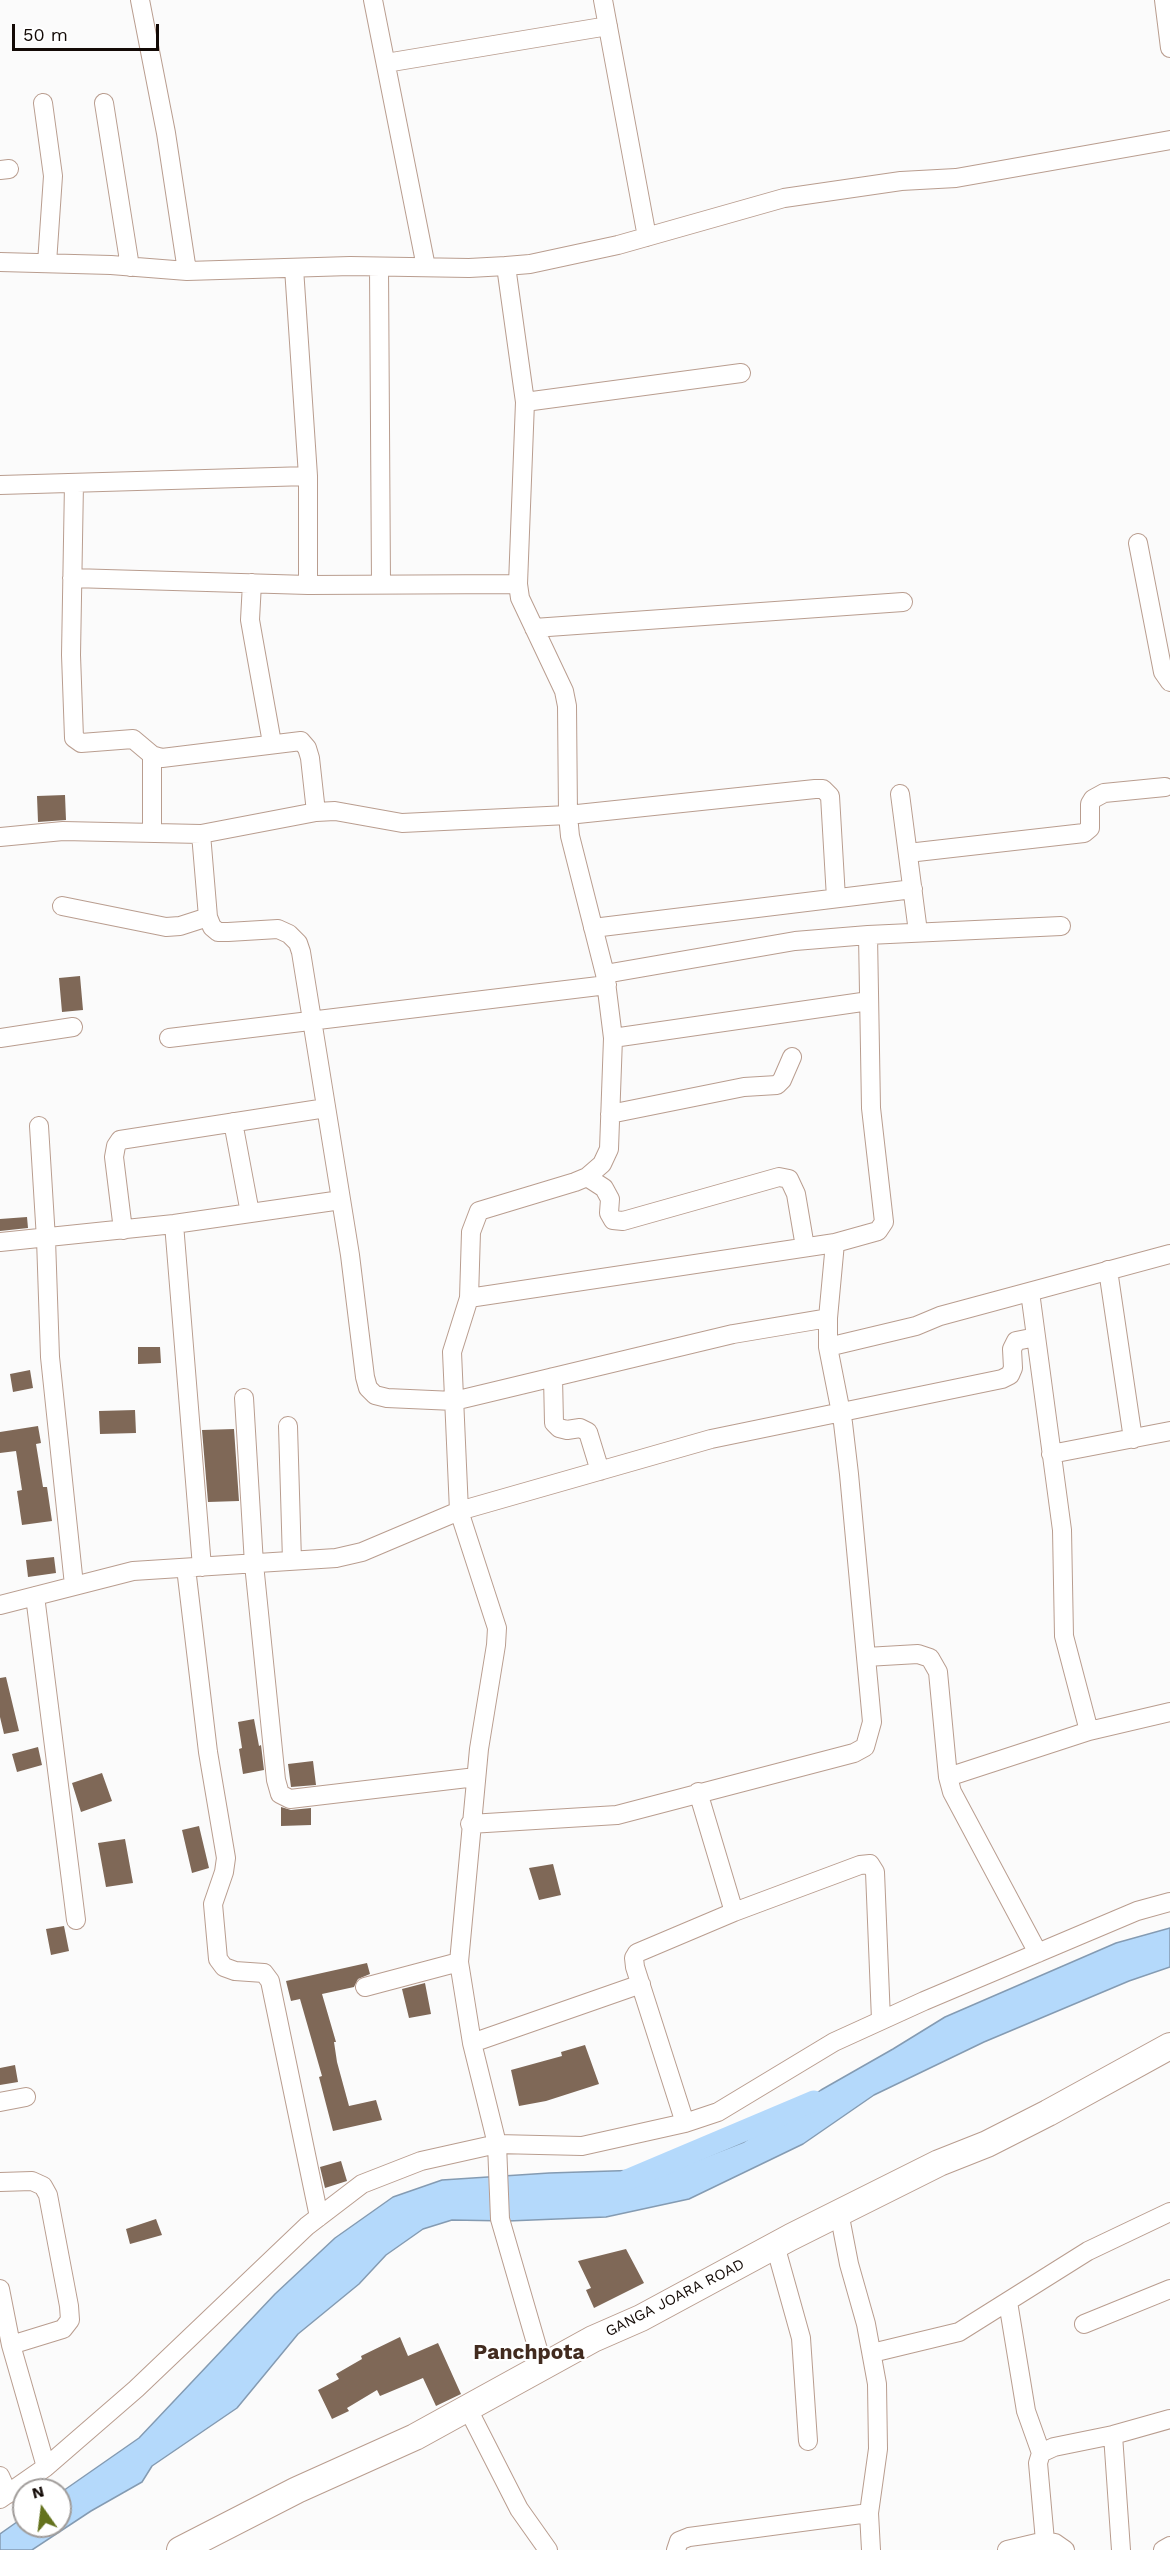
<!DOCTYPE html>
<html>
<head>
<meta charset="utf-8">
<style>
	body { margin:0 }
	#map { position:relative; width:1170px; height:2550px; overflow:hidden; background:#fbfbfb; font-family:"Work Sans",sans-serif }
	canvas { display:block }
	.north { position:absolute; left:12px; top:2478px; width:60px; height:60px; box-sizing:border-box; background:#fff; border:2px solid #a19d9b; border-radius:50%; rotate:346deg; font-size:16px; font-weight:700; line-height:24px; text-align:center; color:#130a06 }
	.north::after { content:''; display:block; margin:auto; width:21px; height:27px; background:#64721d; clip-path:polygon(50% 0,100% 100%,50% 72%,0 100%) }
	.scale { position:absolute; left:12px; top:24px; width:147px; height:27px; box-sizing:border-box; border:3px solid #130a06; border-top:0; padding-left:8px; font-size:18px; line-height:21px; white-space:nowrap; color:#130a06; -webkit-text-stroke:4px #fff; paint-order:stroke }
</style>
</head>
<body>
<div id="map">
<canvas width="1170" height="2550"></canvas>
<div class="north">N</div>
<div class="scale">50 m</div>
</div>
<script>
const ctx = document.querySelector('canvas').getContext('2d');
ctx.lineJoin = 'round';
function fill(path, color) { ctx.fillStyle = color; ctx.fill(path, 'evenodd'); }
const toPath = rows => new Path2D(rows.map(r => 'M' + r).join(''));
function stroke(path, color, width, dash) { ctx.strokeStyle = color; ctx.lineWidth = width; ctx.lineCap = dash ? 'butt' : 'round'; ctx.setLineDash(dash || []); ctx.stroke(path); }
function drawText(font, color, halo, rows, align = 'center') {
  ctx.font = font + ' "Work Sans",sans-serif'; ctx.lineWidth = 4.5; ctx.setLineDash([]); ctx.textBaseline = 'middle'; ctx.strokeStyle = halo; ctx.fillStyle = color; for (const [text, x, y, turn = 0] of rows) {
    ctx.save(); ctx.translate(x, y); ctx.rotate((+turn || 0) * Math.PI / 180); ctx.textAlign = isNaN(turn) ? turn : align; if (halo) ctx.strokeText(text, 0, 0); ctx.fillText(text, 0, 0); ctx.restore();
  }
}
const water = toPath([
	[1170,1928,1170,1967,1129,1981,984,2042,874,2095,803,2144,689,2199,606,2217,508,2221,452,2220,423,2229,386,2255,359,2284,298,2334,237,2408,152,2466,142,2482,91,2511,32,2550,0,2550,0,2534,24,2517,24,2526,60,2526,60,2493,139,2438,275,2294,335,2238,393,2197,442,2180,549,2173,674,2169,744,2142,821,2090,893,2049,945,2017,1116,1943,1170,1928]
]);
fill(water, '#b4d9fb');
stroke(water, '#849bb2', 1.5);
stroke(toPath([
	[627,2180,814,2101]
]), '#b4d9fb', 21);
fill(toPath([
	[65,795,66,820,38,822,37,796],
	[80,976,83,1010,62,1012,59,978],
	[27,1217,28,1228,0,1231,0,1219],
	[138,1347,160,1347,161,1363,138,1364],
	[30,1370,33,1388,13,1392,10,1374],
	[135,1410,136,1433,100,1434,99,1411],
	[38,1426,41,1443,36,1444,43,1487,47,1487,52,1521,22,1525,17,1491,22,1490,16,1451,0,1453,0,1432],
	[234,1429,239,1501,208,1502,202,1430],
	[54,1557,56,1573,28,1577,26,1560],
	[6,1677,19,1731,4,1734,0,1717,0,1678],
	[254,1719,259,1746,261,1745,264,1770,243,1774,239,1749,242,1748,238,1722],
	[38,1747,42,1765,17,1772,12,1754],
	[313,1761,316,1785,291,1787,288,1764],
	[102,1773,112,1801,81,1812,72,1783],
	[281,1807,291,1810,311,1808,311,1825,281,1826],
	[199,1826,209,1868,192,1873,182,1830],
	[125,1839,133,1883,106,1887,98,1843],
	[553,1864,561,1895,539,1900,529,1868],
	[64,1926,69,1951,51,1955,46,1929],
	[367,1963,370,1974,358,1979,354,1987,322,1994,336,2042,334,2042,337,2062,349,2106,376,2100,382,2120,333,2131,319,2077,322,2076,300,1999,291,2001,286,1981],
	[425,1983,431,2014,409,2018,402,1989],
	[585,2045,599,2084,546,2101,519,2106,511,2070,562,2056,561,2052],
	[15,2065,18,2082,0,2085,0,2068],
	[341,2161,347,2181,325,2188,320,2167],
	[156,2219,162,2235,130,2244,126,2229],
	[626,2249,644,2283,594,2308,586,2290,591,2288,578,2261],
	[400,2337,408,2356,438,2343,461,2394,436,2406,423,2378,380,2396,377,2390,347,2408,349,2411,332,2419,318,2390,339,2379,336,2374,362,2359,361,2356]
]), '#7f6857');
const minor = toPath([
	[140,0,166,133,187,271],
	[373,0,426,267],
	[603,0,647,237],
	[1164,0,1170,48],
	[386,63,608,26],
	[43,103,53,176,47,263],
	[104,103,130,267],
	[0,170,9,169],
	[0,262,111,265,187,271,350,266,469,268,506,266,530,264,618,245,784,198,901,181,956,178,1170,140],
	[506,266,525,402,518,584,520,598,564,691,567,706,568,815,570,836,605,974,613,1038,609,1149,602,1164,587,1177,575,1182,479,1211,471,1232,469,1298,452,1352,459,1511,497,1628,496,1645,479,1749,459,1962,472,2043,497,2144,582,2146,685,2123,718,2112,834,2042,924,2001,1137,1911,1170,1902],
	[294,268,308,476,308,585],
	[379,268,381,584],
	[525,402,741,373],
	[74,483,71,655,74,738,81,743,133,739,152,755,162,758,301,741,307,748,310,758,316,812],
	[0,485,308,476],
	[1138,543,1163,672,1170,682],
	[72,578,308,585,518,584],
	[252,583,250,620,253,637,272,743],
	[534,628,903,602],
	[152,755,152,833],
	[900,794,918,932],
	[201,834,208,917,212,927,218,932,228,932,278,929,289,934,298,943,301,952,350,1255,365,1377,368,1388,375,1395,387,1398,454,1401,733,1334,828,1318,835,1243,878,1231,884,1222,871,1108,868,935,795,941,605,974],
	[0,837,63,831,201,834,316,812,335,811,402,823,568,815,815,789,823,789,830,796,836,898],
	[908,853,1084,833,1090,828,1090,804,1093,799,1104,793,1165,787],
	[62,906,166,927,180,926,208,917],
	[593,928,913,889],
	[868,935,1061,926],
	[0,1038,73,1027],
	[169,1038,607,985],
	[613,1038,869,1001],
	[610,1114,744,1087,777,1085,782,1080,792,1057],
	[233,1122,250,1213],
	[39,1126,46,1239,50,1357,74,1585],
	[587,1177,604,1188,610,1199,609,1213,613,1220,623,1221,779,1177,789,1179,796,1194,805,1247],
	[174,1224,202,1567],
	[123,1230,114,1157,116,1146,120,1140,326,1108],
	[0,1242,174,1224,341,1200],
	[1108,1270,1133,1439],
	[1030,1292,1062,1530,1064,1636,1089,1731],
	[469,1298,835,1243],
	[828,1347,916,1326,940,1316,1170,1254],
	[553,1377,554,1423,559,1428,567,1430,580,1428,588,1432,600,1471],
	[244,1398,254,1564,276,1780,280,1794,290,1799,476,1777],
	[288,1426,292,1561],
	[1051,1454,1170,1431],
	[186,1568,208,1752,226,1858,224,1872,213,1904,218,1959,224,1967,235,1971,264,1973,270,1981,319,2217],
	[35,1596,76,1920],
	[0,1605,133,1571,336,1558,362,1552,459,1511,711,1439,1002,1379,1010,1375,1013,1368,1012,1349,1016,1341,1036,1337],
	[866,1657,918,1654,930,1658,938,1672,948,1777,952,1792,1038,1953],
	[948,1777,1089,1731,1170,1712],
	[698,1792,734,1912],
	[470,1824,617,1815,854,1753,865,1747,872,1722,849,1474,843,1423,828,1347,828,1318],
	[365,1987,459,1962],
	[472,2043,641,1984],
	[0,2102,26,2097],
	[685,2123,635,1967,634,1958,637,1953,734,1912,860,1865,870,1864,875,1872,881,2020],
	[0,2182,32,2181,43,2186,48,2195,69,2306,70,2320,63,2329,11,2345],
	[839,2212,849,2264,866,2324,877,2384,878,2449,869,2513,871,2550],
	[775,2245,801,2338,808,2441],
	[0,2289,11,2345,46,2467],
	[1008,2302,1026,2411,1041,2453],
	[1084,2324,1170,2289],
	[872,2353,959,2332,1088,2251,1170,2212],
	[468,2409,519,2509,548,2550],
	[1113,2435,1121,2550],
	[0,2476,8,2494],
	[0,2499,46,2467,136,2389,307,2226,362,2184,421,2161,497,2144,500,2219,543,2367],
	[1045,2541,1038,2463,1041,2453,1054,2447,1113,2435,1170,2419],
	[676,2550,679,2541,689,2537,869,2513],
	[1007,2550,1045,2541,1055,2543,1065,2550],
	[1163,2550,1170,2546]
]);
const secondary = toPath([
	[180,2550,297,2490,415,2437,593,2339,641,2318,791,2237,939,2163,987,2144,1048,2113,1170,2046]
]);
stroke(minor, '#b99d8f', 20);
stroke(secondary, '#b99d8f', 28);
stroke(minor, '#fff', 18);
stroke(secondary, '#fff', 26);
drawText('15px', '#130a06', '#fff', [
	["GANGA JOARA ROAD",675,2298,-27]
]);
drawText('bold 21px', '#422b1f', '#fff', [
	["Panchpota",529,2353]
]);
</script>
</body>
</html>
